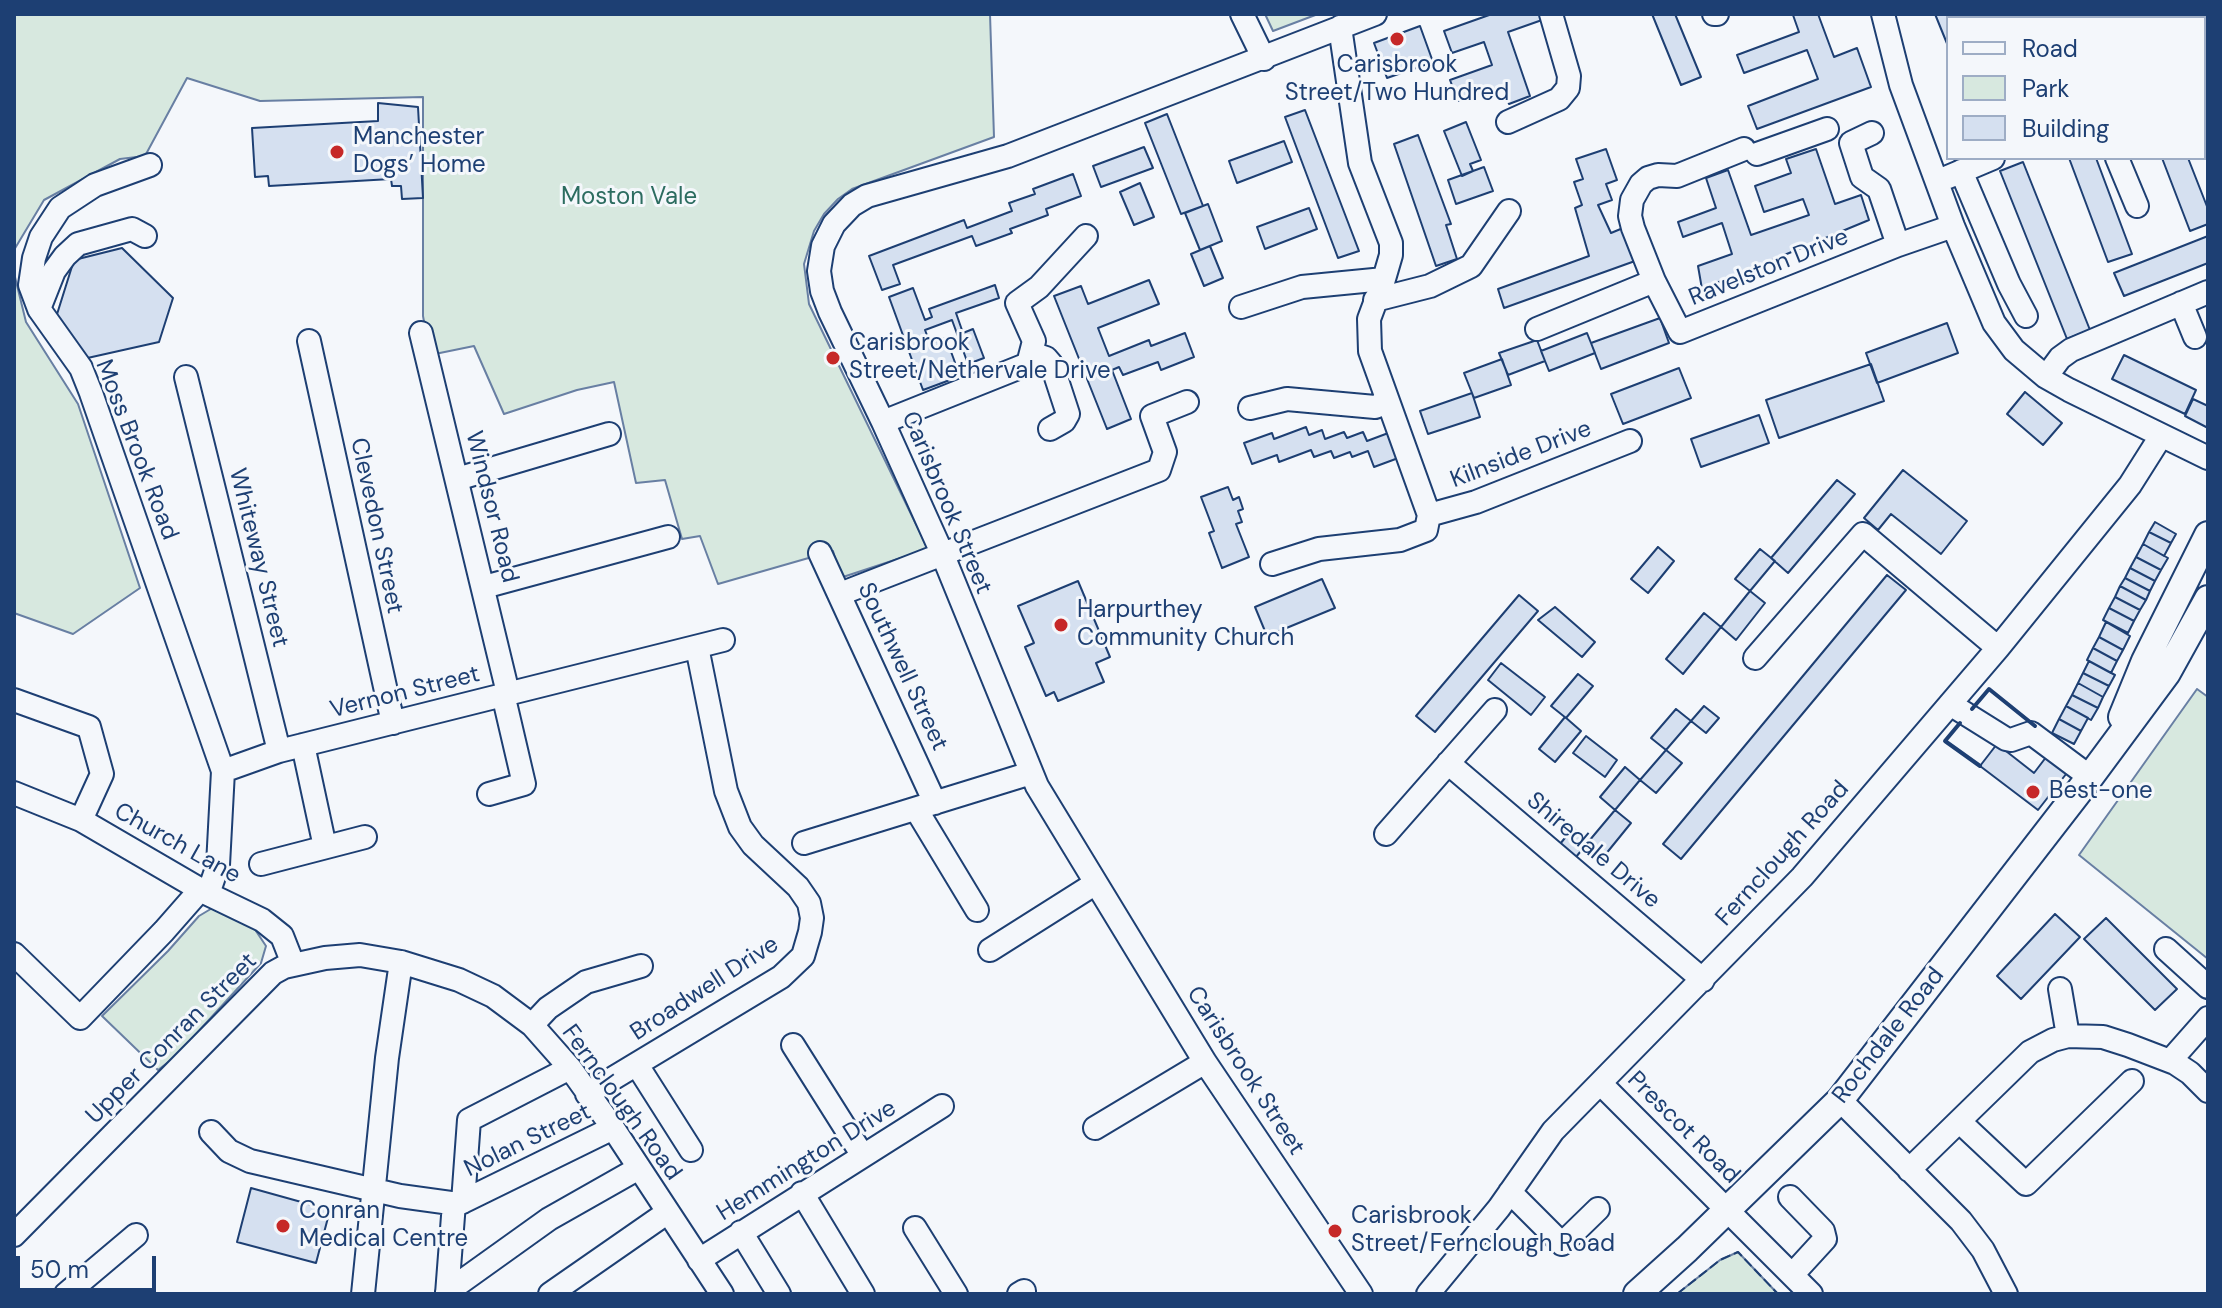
<!DOCTYPE html>
<html>
<head>
<meta charset="utf-8">
<style>
	body { margin:0 }
	#map { position:relative; width:2222px; height:1308px; overflow:hidden; background:#f4f7fb; font-family:"DM Sans",sans-serif }
	canvas { display:block }
	.frame { position:absolute; inset:0; border:16px solid #1d3f73; pointer-events:none }
	.legend { position:absolute; left:1946px; top:16px; width:260px; height:144px; box-sizing:border-box; background:#f4f7fb; border:2px solid #9eadc5; margin:0; padding:10px 14px; list-style:none; font-size:24px; color:#1d3f73 }
	.legend li { display:flex; align-items:center; gap:16px; height:40px }
	.legend b { width:40px; border:2px solid #9eadc5 }
	.scale { position:absolute; left:16px; top:1256px; width:140px; height:36px; box-sizing:border-box; border:4px solid #1d3f73; border-top:0; padding-left:10px; font-size:24px; line-height:28px; white-space:nowrap; color:#1d3f73; -webkit-text-stroke:6px #f4f7fb; paint-order:stroke }
</style>
</head>
<body>
<div id="map">
<canvas width="2222" height="1308"></canvas>
<div class="frame"></div>
<ul class="legend">
<li><b style="height:10px;background:#f4f7fb"></b>Road</li>
<li><b style="height:22px;background:#d7e8df"></b>Park</li>
<li><b style="height:22px;background:#d5e0f0"></b>Building</li>
</ul>
<div class="scale">50 m</div>
</div>
<script>
const ctx = document.querySelector('canvas').getContext('2d');
ctx.lineJoin = 'round';
function fill(path, color) { ctx.fillStyle = color; ctx.fill(path, 'evenodd'); }
const toPath = rows => new Path2D(rows.map(r => 'M' + r).join(''));
function stroke(path, color, width, dash) { ctx.strokeStyle = color; ctx.lineWidth = width; ctx.lineCap = dash ? 'butt' : 'round'; ctx.setLineDash(dash || []); ctx.stroke(path); }
function drawText(font, color, halo, rows, align = 'center') {
  ctx.font = font + ' "DM Sans",sans-serif'; ctx.lineWidth = 6; ctx.setLineDash([]); ctx.textBaseline = 'middle'; ctx.strokeStyle = halo; ctx.fillStyle = color; for (const [text, x, y, turn = 0] of rows) {
    ctx.save(); ctx.translate(x, y); ctx.rotate((+turn || 0) * Math.PI / 180); ctx.textAlign = isNaN(turn) ? turn : align; if (halo) ctx.strokeText(text, 0, 0); ctx.fillText(text, 0, 0); ctx.restore();
  }
}
const green = toPath([
	[14,14,990,14,994,137,852,189,838,199,824,214,814,231,804,264,809,304,928,549,840,578,833,551,718,584,700,536,682,539,665,480,636,483,614,382,577,390,504,414,474,346,430,355,423,316,423,97,260,101,187,78,145,156,120,159,44,200,14,250,14,14],
	[1265,14,1318,14,1273,31,1265,14],
	[14,273,26,322,78,404,140,588,73,634,14,613,14,273],
	[2197,689,2208,697,2208,959,2079,855,2197,689],
	[214,907,254,928,266,946,261,963,175,1057,158,1070,102,1016,168,951,199,916,214,907],
	[1738,1252,1778,1294,1677,1294,1720,1260,1738,1252]
]);
fill(green, '#d7e8df');
stroke(green, '#687fa3', 2);
const building = toPath([
	[1492,14,1540,14,1542,20,1508,32,1530,96,1509,104,1502,86,1458,101,1450,80,1492,65,1484,42,1452,53,1444,31,1492,14],
	[1652,14,1675,14,1701,77,1681,85,1652,14],
	[1796,14,1818,14,1834,57,1857,48,1871,87,1757,129,1748,106,1818,79,1807,50,1744,73,1737,55,1799,32,1793,15,1796,14],
	[1935,14,1963,14,1965,18,1948,18,1948,46,1935,14],
	[1420,26,1433,62,1387,78,1374,43,1420,26],
	[378,103,418,107,423,198,402,199,401,186,392,186,391,179,269,186,268,176,255,177,252,128,378,121,378,103],
	[1305,110,1359,251,1338,258,1285,117,1305,110],
	[1167,114,1203,206,1181,214,1145,123,1167,114],
	[1466,122,1481,160,1470,164,1473,171,1462,176,1444,131,1466,122],
	[1418,135,1451,224,1446,225,1457,259,1436,266,1394,144,1418,135],
	[1284,141,1292,162,1237,183,1229,161,1284,141],
	[1144,147,1153,168,1101,187,1093,166,1144,147],
	[1606,149,1617,180,1606,184,1612,200,1598,205,1611,233,1623,228,1635,261,1504,308,1498,289,1589,256,1575,208,1582,205,1574,182,1583,179,1576,159,1606,149],
	[1816,149,1835,204,1861,195,1869,220,1702,289,1698,266,1732,254,1722,223,1683,237,1678,222,1716,208,1706,178,1728,170,1751,235,1809,215,1803,199,1764,212,1755,186,1791,173,1786,159,1816,149],
	[2069,158,2096,158,2132,254,2108,262,2069,158],
	[2162,158,2188,158,2208,209,2208,224,2190,231,2162,158],
	[2023,162,2090,330,2067,339,2000,171,2023,162],
	[1484,167,1493,191,1456,204,1448,180,1484,167],
	[1073,174,1081,196,1046,209,1048,215,1010,229,1012,233,976,246,972,236,893,265,900,284,882,290,869,256,964,220,967,228,1012,211,1009,203,1035,194,1033,189,1073,174],
	[1140,183,1154,217,1134,225,1120,192,1140,183],
	[1208,204,1222,241,1200,250,1185,213,1208,204],
	[1309,208,1317,229,1265,249,1257,227,1309,208],
	[2208,236,2208,263,2124,296,2114,273,2208,236],
	[1210,246,1223,278,1204,286,1191,254,1210,246],
	[122,248,173,298,159,342,83,359,53,327,74,260,122,248],
	[1149,280,1159,304,1098,328,1109,356,1149,340,1151,346,1185,333,1194,357,1161,370,1158,362,1123,375,1119,367,1112,370,1131,419,1107,429,1054,296,1081,286,1088,304,1149,280],
	[995,285,999,298,956,313,963,333,973,329,984,358,968,364,952,320,925,330,930,343,946,338,957,368,950,380,923,390,889,297,913,288,925,320,932,317,929,309,995,285],
	[1660,318,1669,343,1601,369,1591,343,1660,318],
	[1947,323,1958,353,1877,383,1866,353,1947,323],
	[1587,333,1595,353,1549,371,1541,351,1587,333],
	[1537,340,1545,361,1508,375,1499,353,1537,340],
	[2124,355,2196,390,2185,414,2112,379,2124,355],
	[1502,359,1511,385,1474,398,1464,373,1502,359],
	[1871,364,1884,401,1779,438,1766,400,1871,364],
	[1679,368,1691,398,1623,424,1611,394,1679,368],
	[2025,392,2062,423,2043,445,2007,414,2025,392],
	[1472,393,1480,417,1428,434,1420,411,1472,393],
	[2193,399,2208,406,2208,428,2185,416,2193,399],
	[1759,415,1769,443,1701,467,1691,439,1759,415],
	[1306,427,1309,435,1322,430,1325,439,1344,432,1347,438,1363,432,1367,441,1391,432,1401,457,1374,467,1368,451,1352,457,1350,452,1334,458,1331,451,1314,457,1311,450,1279,462,1277,455,1252,464,1244,443,1272,433,1274,439,1306,427],
	[1903,470,1967,521,1941,554,1891,514,1878,530,1864,518,1903,470],
	[1837,480,1855,494,1788,573,1771,558,1837,480],
	[1228,487,1233,500,1239,497,1243,509,1238,511,1242,522,1236,524,1249,557,1222,568,1209,533,1214,531,1201,497,1228,487],
	[2155,522,2176,534,2171,543,2149,532,2155,522],
	[2149,532,2171,543,2164,556,2143,544,2149,532],
	[2143,544,2168,558,2161,570,2136,557,2143,544],
	[1658,547,1674,561,1648,593,1631,579,1658,547],
	[1760,549,1775,561,1750,591,1735,579,1760,549],
	[2136,557,2161,570,2155,581,2130,568,2136,557],
	[2130,568,2155,581,2150,591,2125,578,2130,568],
	[1887,575,1906,590,1681,859,1663,844,1887,575],
	[2125,578,2150,591,2146,600,2120,586,2125,578],
	[1322,579,1335,608,1267,636,1255,607,1322,579],
	[1078,581,1110,657,1096,663,1104,682,1058,701,1054,692,1046,696,1025,647,1034,643,1018,606,1078,581],
	[2120,586,2146,600,2140,610,2115,597,2120,586],
	[1750,591,1765,603,1736,640,1721,627,1750,591],
	[1519,595,1538,611,1435,732,1416,716,1519,595],
	[2115,597,2140,610,2134,621,2109,608,2115,597],
	[1555,607,1595,642,1582,657,1538,620,1555,607],
	[2109,608,2134,621,2128,633,2103,620,2109,608],
	[1704,613,1721,627,1683,674,1666,659,1704,613],
	[2106,622,2130,636,2123,650,2099,637,2106,622],
	[2099,637,2123,650,2117,661,2093,648,2099,637],
	[2093,648,2117,661,2111,673,2087,660,2093,648],
	[2089,661,2115,675,2109,686,2083,673,2089,661],
	[1501,663,1545,697,1531,715,1488,680,1501,663],
	[2083,673,2109,686,2103,697,2078,683,2083,673],
	[1578,674,1593,686,1566,718,1551,706,1578,674],
	[2078,683,2103,697,2098,708,2072,695,2078,683],
	[2072,695,2098,708,2091,720,2066,706,2072,695],
	[1704,706,1719,718,1706,733,1691,721,1704,706],
	[2066,706,2088,718,2081,731,2059,719,2066,706],
	[1676,709,1691,721,1666,750,1651,738,1676,709],
	[1565,717,1581,731,1555,762,1539,749,1565,717],
	[2059,719,2081,731,2074,744,2052,733,2059,719],
	[1586,736,1617,760,1605,777,1573,753,1586,736],
	[1997,744,2034,773,2050,752,2070,769,2038,810,1980,766,1997,744],
	[1666,750,1682,763,1656,793,1640,780,1666,750],
	[1625,767,1640,780,1615,810,1600,797,1625,767],
	[1615,810,1631,823,1605,855,1589,841,1615,810],
	[1573,828,1589,841,1576,857,1560,844,1573,828],
	[2055,914,2080,937,2021,999,1997,976,2055,914],
	[2106,918,2177,989,2155,1010,2084,939,2106,918],
	[251,1188,330,1210,316,1263,237,1242,251,1188]
]);
fill(building, '#d5e0f0');
stroke(building, '#1d3f73', 2);
const minor = toPath([
	[1242,14,1264,59],
	[1714,14,1717,14],
	[1883,14,1901,85,1953,226,1994,323,2014,350,2046,377,2069,390,2208,458],
	[1508,122,1559,99,1568,88,1569,76,1551,14],
	[1872,133,1851,143,1862,177,1879,189,1898,245],
	[1744,149,1677,176,1658,175,1648,178,1641,184,1632,200,1630,216,1633,228,1654,281,1680,332,1898,245,1953,226],
	[1757,154,1827,129],
	[2117,158,2137,206],
	[150,165,95,185,60,208,41,237,34,258,30,285,39,309,81,368,91,393,223,771],
	[1961,171,2009,284,2026,316],
	[1948,177,1993,158],
	[1375,300,1430,286,1471,266,1509,211],
	[2181,303,2195,337],
	[1241,307,1302,287,1384,279],
	[39,309,54,271,65,256,78,244,132,229,145,236],
	[1537,329,1654,281],
	[421,333,508,693],
	[309,341,393,723],
	[1031,353,1046,358,1052,365,1068,414,1064,421,1050,429],
	[186,377,279,751],
	[2046,377,2060,358,2071,350,2208,292],
	[1250,408,1287,399,1375,407,1388,402],
	[883,422,1028,364,1034,341,1017,303,1039,287,1086,236],
	[457,479,609,434],
	[1429,515,1476,502,1630,441],
	[820,553,935,803],
	[1272,564,1319,549,1400,540,1426,530,1429,515,1370,351,1369,319,1384,279,1391,255,1391,243,1360,163,1340,27],
	[484,587,668,537],
	[840,594,1159,470,1165,452,1152,416,1187,402],
	[1755,658,1863,534,1998,648],
	[14,700,89,727,102,774,81,820],
	[1950,704,2006,739,2011,740,2031,733,2090,777],
	[303,745,325,847],
	[1448,763,1703,980],
	[14,793,81,820,208,894,262,920,282,936,293,964],
	[489,794,524,784,503,694],
	[916,809,977,910],
	[1386,834,1495,710],
	[804,843,1031,773],
	[261,864,365,837],
	[208,894,218,865,223,771,279,751,723,640],
	[2166,949,2208,987],
	[990,950,1096,883],
	[14,954,80,1018,164,931,200,890],
	[2060,989,2068,1036],
	[532,1025,548,1008,586,982,641,966],
	[793,1045,863,1156],
	[2170,1061,2208,1018],
	[637,1065,691,1150],
	[1601,1084,1811,1294],
	[587,1094,781,977,803,956,810,932,812,918,809,903,798,887,753,845,740,827,726,791,697,647],
	[1840,1100,1961,1221,1983,1250,2006,1294],
	[1960,1122,2026,1184,2132,1081],
	[1095,1128,1205,1062],
	[211,1132,229,1151,250,1161,400,1196,458,1204,613,1128],
	[1909,1170,2030,1052,2053,1040,2068,1036,2103,1037,2128,1045,2175,1063,2190,1073,2208,1091],
	[1510,1192,1562,1244,1598,1209],
	[802,1193,863,1294],
	[1790,1197,1823,1231,1825,1239,1792,1275],
	[463,1202,469,1120,570,1068],
	[915,1228,956,1294],
	[741,1232,779,1294],
	[14,1235,273,973,284,967,325,958,360,955,401,962,459,980,493,996,532,1025,570,1068,613,1128,722,1294],
	[699,1260,942,1106],
	[447,1292,549,1219,639,1168],
	[66,1294,136,1235],
	[363,1294,387,1058,401,962],
	[447,1294,454,1203],
	[550,1294,668,1212],
	[1019,1294,1024,1291],
	[1361,1294,1205,1062,1037,786,942,553,883,422,830,312,822,291,819,271,823,246,834,224,852,205,867,196,1008,156,1375,14],
	[1428,1294,1499,1208,1553,1131,1802,877,1998,648,2130,485,2161,436]
]);
const major = toPath([
	[2122,717,2145,661,2208,535],
	[1637,1294,1687,1249,1840,1100,2090,777,2167,673,2208,599]
]);
stroke(minor, '#1d3f73', 26);
stroke(major, '#1d3f73', 30);
stroke(minor, '#f4f7fb', 22);
stroke(major, '#f4f7fb', 26);
stroke(toPath([
	[1677,1294,1720,1260,1738,1252,1778,1294]
]), '#1d3f73', 2, [10, 4]);
stroke(toPath([
	[1972,709,1989,689,2035,726],
	[1960,723,1945,741,1980,766]
]), '#1d3f73', 4);
for (const [x, y, r, color] of [
	[1397,39,8,"#c62828"],
	[337,152,8,"#c62828"],
	[833,358,8,"#c62828"],
	[1061,625,8,"#c62828"],
	[2033,792,8,"#c62828"],
	[283,1226,8,"#c62828"],
	[1335,1231,8,"#c62828"]
]) { const dot = new Path2D(); dot.arc(x, y, r, 0, 2 * Math.PI); ctx.fillStyle = color; ctx.fill(dot); stroke(dot, '#f4f7fb', 3); }
drawText('24px', '#1d3f73', '#f4f7fb', [
	["Carisbrook",1397,66,"center"],
	["Street/Two Hundred",1397,94,"center"],
	["Manchester",353,138],
	["Dogs’ Home",353,166],
	["Carisbrook",849,344],
	["Street/Nethervale Drive",849,372],
	["Harpurthey",1077,611],
	["Community Church",1077,639],
	["Best-one",2049,792],
	["Conran",299,1212],
	["Medical Centre",299,1240],
	["Carisbrook",1351,1217],
	["Street/Fernclough Road",1351,1245]
], 'left');
drawText('24px', '#2c6c60', '#f4f7fb', [
	["Moston Vale",629,198]
]);
drawText('24px', '#1d3f73', '#f4f7fb', [
	["Ravelston Drive",1769,268,-22],
	["Moss Brook Road",136,450,69],
	["Kilnside Drive",1521,455,-21],
	["Carisbrook Street",946,503,67],
	["Windsor Road",491,507,76],
	["Clevedon Street",376,526,78],
	["Whiteway Street",258,558,76],
	["Southwell Street",902,667,65],
	["Vernon Street",405,693,-14],
	["Church Lane",177,844,29],
	["Shiredale Drive",1593,851,40],
	["Fernclough Road",1783,854,-48],
	["Broadwell Drive",705,989,-33],
	["Rochdale Road",1889,1036,-52],
	["Upper Conran Street",172,1039,-45],
	["Carisbrook Street",1245,1071,57],
	["Fernclough Road",621,1103,54],
	["Prescot Road",1683,1128,45],
	["Nolan Street",528,1141,-26],
	["Hemmington Drive",807,1161,-32]
]);
</script>
</body>
</html>
